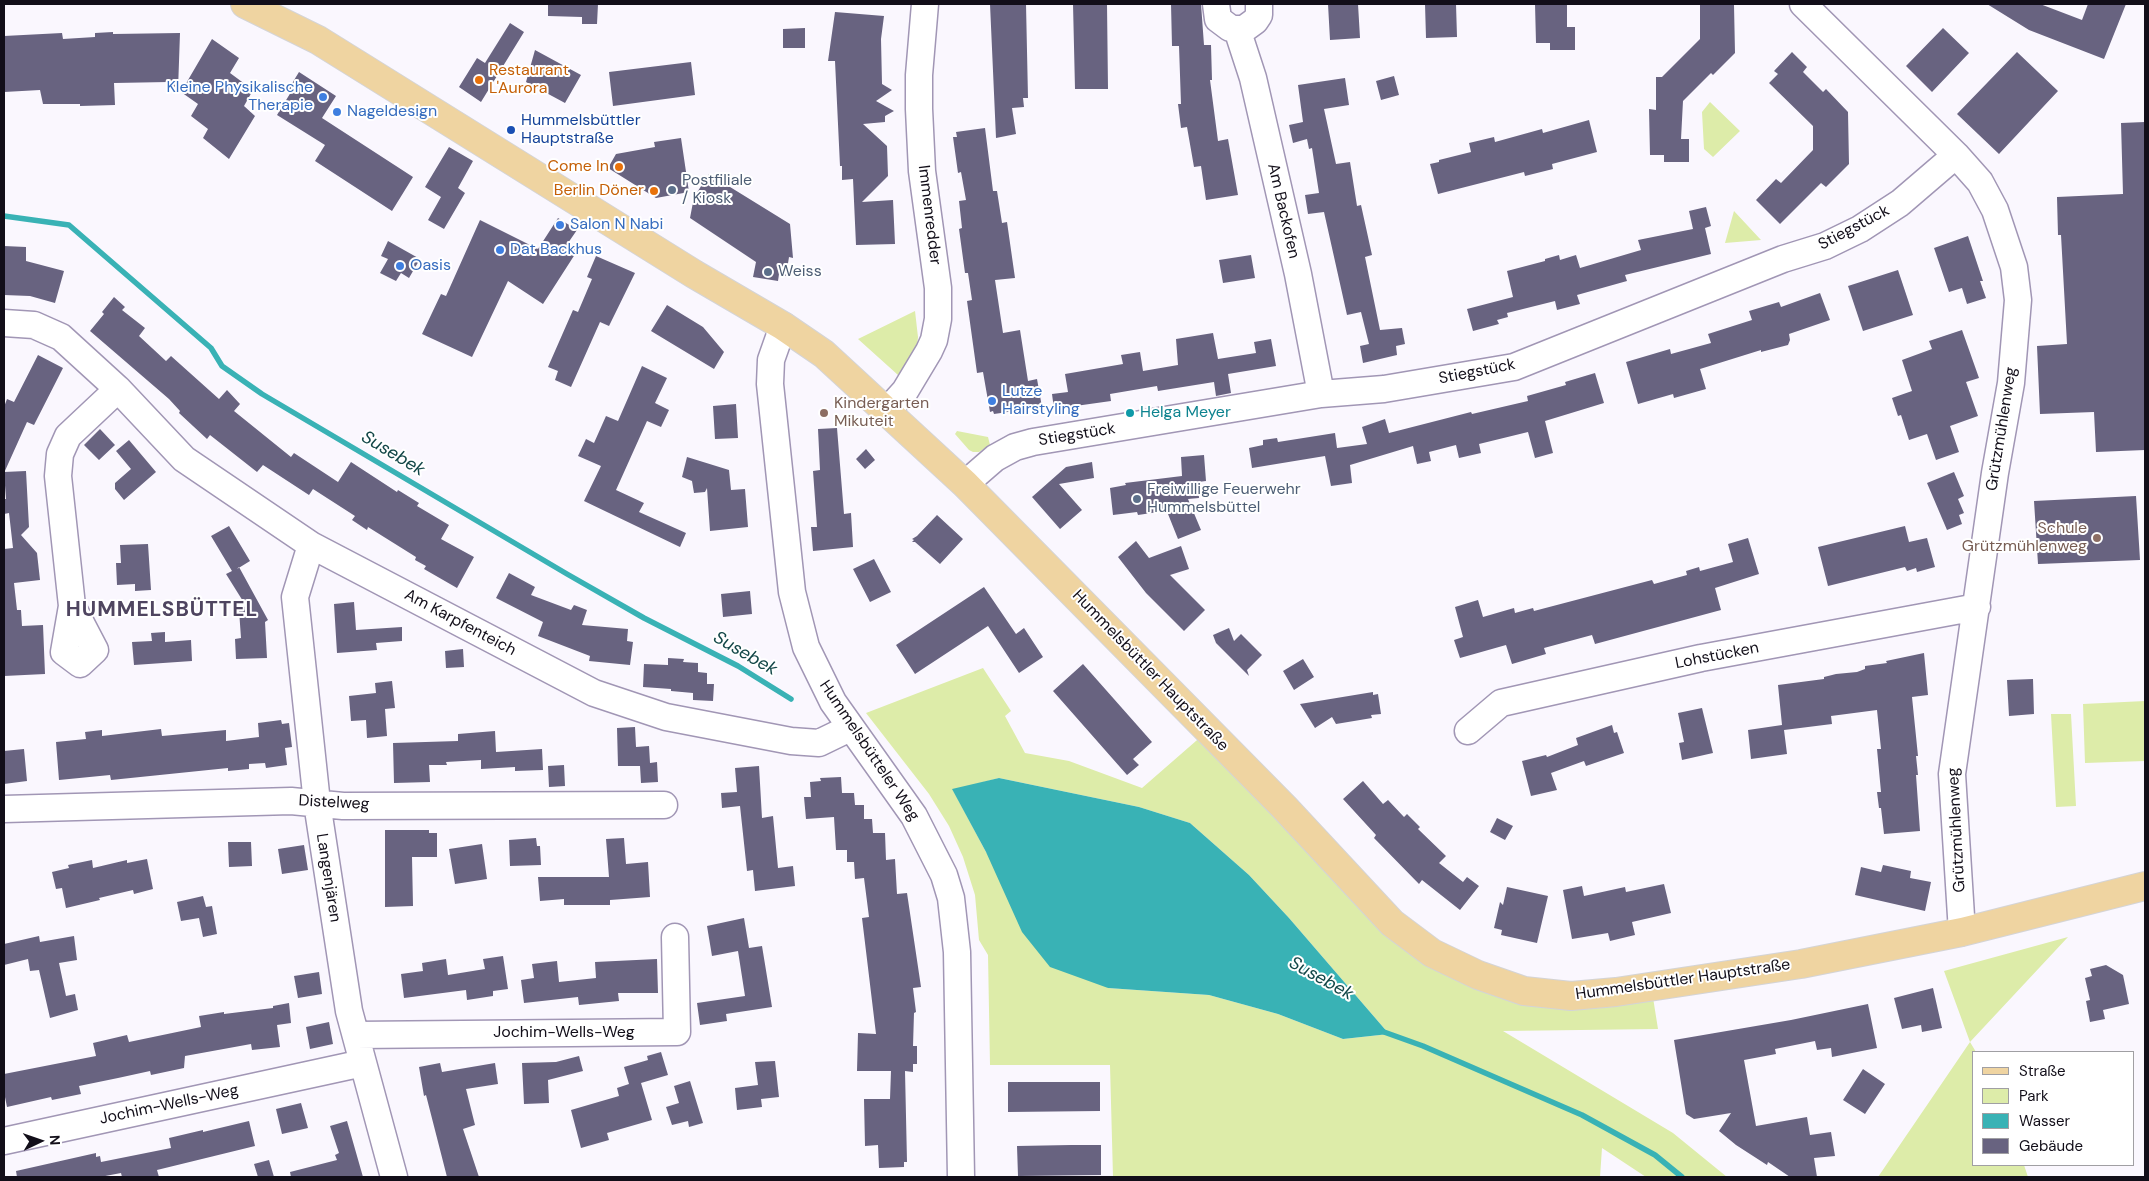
<!DOCTYPE html>
<html>
<head>
<meta charset="utf-8">
<style>
	body { margin:0 }
	#map { position:relative; width:2149px; height:1181px; overflow:hidden; background:#faf7fe; font-family:"DM Sans",sans-serif }
	canvas { display:block }
	.frame { position:absolute; inset:0; border:5px solid #120e19; pointer-events:none }
	.legend { position:absolute; left:1972px; top:1051px; width:162px; height:115px; box-sizing:border-box; background:#fff; border:1px solid #a09fa3; margin:0; padding:6px 9px; list-style:none; font-size:15px; color:#120e19 }
	.legend li { display:flex; align-items:center; gap:10px; height:25px }
	.legend b { width:25px; border:1px solid #a09fa3 }
	.north { position:absolute; left:15px; top:1116px; width:50px; height:50px; -webkit-text-stroke:4px #fff; paint-order:stroke; rotate:87deg; font-size:14px; font-weight:700; line-height:20px; text-align:center; color:#120e19 }
	.north::after { content:''; display:block; margin:auto; width:18px; height:22px; background:#120e19; clip-path:polygon(50% 0,100% 100%,50% 72%,0 100%) }
</style>
</head>
<body>
<div id="map">
<canvas width="2149" height="1181"></canvas>
<div class="frame"></div>
<ul class="legend">
<li><b style="height:6px;background:#efd4a1"></b>Straße</li>
<li><b style="height:14px;background:#ddeca9"></b>Park</li>
<li><b style="height:14px;background:#39b2b5"></b>Wasser</li>
<li><b style="height:14px;background:#686380"></b>Gebäude</li>
</ul>
<div class="north">N</div>
</div>
<script>
const ctx = document.querySelector('canvas').getContext('2d');
ctx.lineJoin = 'round';
function fill(path, color) { ctx.fillStyle = color; ctx.fill(path, 'evenodd'); }
const toPath = rows => new Path2D(rows.map(r => 'M' + r).join(''));
function stroke(path, color, width, dash) { ctx.strokeStyle = color; ctx.lineWidth = width; ctx.lineCap = dash ? 'butt' : 'round'; ctx.setLineDash(dash || []); ctx.stroke(path); }
function drawText(font, color, halo, rows, align = 'center') {
  ctx.font = font + ' "DM Sans",sans-serif'; ctx.lineWidth = 4; ctx.setLineDash([]); ctx.textBaseline = 'middle'; ctx.strokeStyle = halo; ctx.fillStyle = color; for (const [text, x, y, turn = 0] of rows) {
    ctx.save(); ctx.translate(x, y); ctx.rotate((+turn || 0) * Math.PI / 180); ctx.textAlign = isNaN(turn) ? turn : align; if (halo) ctx.strokeText(text, 0, 0); ctx.fillText(text, 0, 0); ctx.restore();
  }
}
fill(toPath([
	[1710,102,1740,131,1713,157,1704,149,1702,112],
	[1734,211,1761,240,1725,243],
	[915,311,918,337,917,347,898,375,858,339],
	[957,431,988,437,990,445,979,452,973,452,969,450,955,434],
	[983,668,1011,711,1005,716,1025,753,1069,761,1142,788,1204,734,1431,956,1524,995,1651,985,1658,1029,1503,1031,1673,1133,1727,1177,1646,1177,1602,1148,1600,1177,1113,1177,1110,1065,990,1065,988,955,979,940,975,895,963,857,949,826,929,794,866,713],
	[999,778,1139,807,1190,823,1249,875,1289,918,1389,1034,1343,1039,1278,1014,1209,995,1108,988,986,852,953,790],
	[2145,701,2145,761,2085,763,2083,704],
	[2051,714,2071,714,2076,806,2056,807],
	[2068,937,1970,1042,1976,1052,1973,1052,1973,1165,2024,1165,2028,1177,1878,1177,1970,1042,1944,971]
]), '#ddeca9');
fill(toPath([
	[999,778,1139,807,1190,823,1249,875,1289,918,1389,1034,1343,1039,1278,1014,1209,995,1108,988,1050,967,1022,932,986,852,952,789]
]), '#39b2b5');
stroke(toPath([
	[4,216,69,225,211,348,222,366,262,394,567,574,644,618,738,666,791,699],
	[1384,1032,1423,1046,1582,1115,1655,1155,1682,1177]
]), '#39b2b5', 5.5);
fill(toPath([
	[548,4,598,4,597,24,582,24,582,17,548,16],
	[990,4,1026,4,1028,98,1023,98,1024,107,1012,108,1016,134,996,138],
	[1073,4,1107,4,1108,89,1075,89],
	[1171,4,1201,4,1204,45,1211,45,1212,80,1210,80,1218,141,1228,139,1238,195,1206,200,1201,166,1194,167,1187,127,1181,128,1178,104,1181,104,1179,46,1172,46],
	[1328,4,1358,4,1360,38,1330,40],
	[1425,4,1456,4,1457,37,1426,38],
	[1535,4,1567,4,1567,27,1575,27,1575,50,1550,50,1550,43,1536,43],
	[1700,4,1734,5,1735,53,1713,75,1711,73,1683,101,1681,139,1689,139,1689,162,1664,162,1664,155,1650,155,1649,109,1656,110,1656,77,1662,77,1700,39],
	[1987,4,2040,4,2082,20,2088,4,2126,4,2104,59,2029,30],
	[835,12,884,16,881,39,882,84,892,90,876,101,894,111,885,116,885,122,863,124,887,146,888,176,862,202,893,200,895,244,856,245,853,179,842,180,842,166,840,166,835,61,828,61],
	[510,23,524,32,481,102,459,87,477,58,485,63],
	[805,28,805,48,783,48,783,29],
	[1943,28,1969,53,1932,92,1906,66],
	[113,32,113,34,180,33,178,90,168,82,114,83,115,105,80,106,80,104,43,104,40,90,4,92,4,36,62,33,63,39,95,37,95,33],
	[212,39,239,58,230,73,253,90,244,106,255,116,229,159,203,138,208,129,191,116,198,104,181,92],
	[535,50,581,75,565,103,526,82],
	[1792,52,1807,67,1803,72,1823,92,1826,89,1848,112,1849,164,1826,187,1821,183,1780,224,1756,200,1776,179,1781,183,1813,150,1813,126,1769,83,1778,74,1774,71],
	[2017,52,2058,91,1999,154,1957,114],
	[691,62,695,95,613,106,609,72],
	[299,72,336,96,322,118,413,177,392,211,315,161,325,145,277,115,291,92,288,90],
	[1394,76,1399,95,1381,100,1376,81],
	[1345,78,1349,105,1324,109,1336,164,1350,162,1357,206,1361,205,1372,255,1365,257,1380,330,1402,328,1405,344,1396,346,1397,355,1363,363,1360,346,1369,344,1361,312,1347,315,1324,212,1308,214,1305,195,1319,193,1312,148,1309,149,1307,139,1293,143,1289,125,1303,122,1298,85],
	[1589,120,1597,152,1552,164,1553,169,1525,176,1524,172,1438,194,1430,164,1439,162,1439,160,1471,152,1469,143,1494,137,1495,142,1542,129,1543,133],
	[2145,122,2145,450,2096,452,2094,412,2040,414,2037,346,2067,344,2061,235,2058,235,2057,197,2123,194,2121,123],
	[985,128,993,191,997,191,1002,223,1007,222,1015,278,995,280,1003,333,1020,330,1028,381,1037,379,1042,407,994,414,993,411,990,412,983,372,977,373,967,301,972,300,968,273,965,273,959,229,962,228,959,201,966,200,961,172,958,173,953,137,957,137,956,132],
	[681,138,689,192,656,198,608,168,616,154,655,147,654,142],
	[449,147,473,161,458,188,465,193,444,229,428,220,441,197,425,187],
	[709,174,790,224,793,258,789,257,786,276,779,274,778,281,753,277,756,262,690,218,694,197],
	[1706,207,1711,226,1705,228,1711,254,1625,275,1627,281,1577,295,1580,304,1557,310,1555,301,1507,313,1508,317,1497,320,1499,324,1473,331,1467,309,1513,297,1507,271,1545,261,1545,259,1559,255,1560,260,1576,255,1580,268,1641,250,1638,240,1693,229,1689,211],
	[558,218,577,230,568,243,579,248,543,304,508,281,472,357,422,334,441,294,446,296,480,220,538,249],
	[1968,236,1983,281,1980,281,1986,298,1967,304,1962,288,1949,292,1934,248],
	[388,241,420,259,409,278,401,273,396,281,380,273,388,259,381,256],
	[4,246,26,247,26,261,64,271,55,303,30,296,4,295],
	[1251,255,1255,278,1223,283,1219,260],
	[596,256,635,273,609,326,600,322,571,387,555,380,558,371,548,367,573,310,578,312,592,279,587,277],
	[1898,270,1913,315,1863,331,1848,286],
	[1820,293,1830,320,1789,334,1790,340,1788,345,1761,352,1761,350,1700,369,1706,389,1674,398,1673,394,1638,404,1626,362,1670,349,1671,354,1711,343,1708,334,1752,320,1749,311,1779,302,1781,307],
	[114,297,125,307,122,310,145,328,139,336,166,361,171,356,219,399,227,390,240,404,234,411,291,457,294,453,338,482,351,462,397,492,398,490,419,503,417,506,449,525,441,539,474,557,457,588,424,569,426,566,415,560,416,557,368,527,367,530,352,520,355,516,313,489,309,495,263,465,257,472,210,435,207,439,179,413,180,411,169,399,90,331,104,314,102,312],
	[667,305,703,327,724,352,714,369,651,331],
	[1962,330,1979,378,1966,382,1978,416,1950,426,1959,452,1936,460,1927,434,1909,440,1901,415,1898,416,1892,398,1912,391,1902,360,1932,349,1929,341],
	[1213,333,1218,359,1256,353,1254,342,1271,339,1276,366,1228,374,1231,393,1216,396,1214,382,1158,391,1157,386,1110,394,1111,401,1054,409,1052,394,1068,392,1065,374,1123,364,1121,355,1140,352,1143,371,1178,365,1176,339],
	[38,355,63,368,34,425,27,422,4,473,4,407,7,399,14,402],
	[642,366,667,378,655,403,669,410,661,427,647,421,616,490,644,503,639,512,686,533,680,547,584,501,601,466,578,456,586,439,594,443,606,416,618,421],
	[1595,373,1604,403,1545,421,1553,453,1535,458,1528,432,1479,444,1481,453,1459,458,1456,445,1429,452,1431,461,1417,464,1413,446,1350,465,1352,483,1331,486,1325,456,1252,468,1249,448,1263,445,1263,440,1277,438,1278,442,1335,433,1337,448,1367,444,1362,427,1385,419,1389,433,1471,412,1472,414,1528,401,1527,396,1566,385,1565,382],
	[736,404,738,438,715,439,713,406],
	[837,428,844,514,851,513,853,547,813,551,811,527,817,527,813,471,820,470,818,429],
	[100,429,115,445,99,460,84,445],
	[129,440,156,472,124,500,115,489,115,483,131,469,116,451],
	[866,449,875,460,865,469,856,459],
	[1204,455,1206,481,1198,482,1199,498,1188,499,1201,530,1178,539,1168,514,1172,510,1138,515,1137,512,1113,515,1110,488,1126,485,1125,483,1182,476,1181,457],
	[687,457,729,470,731,490,745,489,748,527,710,531,707,488,705,492,694,493,692,481,682,477],
	[1092,462,1094,478,1059,484,1082,510,1060,529,1032,497,1066,467],
	[26,471,29,527,21,535,37,553,40,580,14,583,17,610,21,610,22,626,43,625,45,674,4,676,4,549,13,548,9,513,4,514,4,499,6,499,4,472],
	[1954,472,1964,496,1958,499,1964,513,1959,515,1962,524,1947,530,1927,483],
	[2136,496,2140,560,2038,564,2034,501],
	[937,515,963,539,940,564,915,542,912,542,914,540,912,539,917,536],
	[229,526,250,561,237,569,239,567,268,620,265,622,267,658,236,659,235,639,241,638,239,610,246,606,226,574,232,571,211,536],
	[1905,526,1909,542,1927,538,1935,567,1917,572,1916,568,1907,571,1905,567,1828,586,1818,547],
	[1748,538,1759,574,1715,588,1721,610,1595,644,1592,635,1544,648,1546,654,1512,664,1506,645,1460,658,1454,640,1463,637,1455,607,1478,600,1483,617,1514,608,1515,613,1533,608,1534,611,1652,580,1654,584,1687,575,1686,571,1699,567,1700,571,1733,562,1728,544],
	[1136,541,1149,558,1181,546,1189,569,1170,575,1205,610,1184,631,1146,593,1118,557],
	[148,544,151,590,135,591,135,584,117,585,116,563,121,563,120,545],
	[874,559,891,592,870,602,853,569],
	[509,573,535,587,531,595,571,610,574,605,587,610,582,625,628,629,627,641,633,642,630,665,589,661,590,656,538,636,543,622,496,598],
	[984,587,1016,634,1024,628,1043,657,1019,673,988,626,915,674,896,645],
	[750,591,752,614,723,617,721,594],
	[354,602,356,630,402,627,402,641,376,643,377,650,337,653,334,604],
	[1229,628,1234,641,1241,634,1262,655,1247,670,1249,676,1216,643,1213,635],
	[165,632,165,642,191,640,192,661,134,665,132,642,152,641,151,633],
	[463,649,464,667,446,668,445,651],
	[1924,653,1928,695,1912,697,1918,756,1916,756,1918,775,1916,775,1920,831,1884,834,1881,808,1879,808,1877,792,1881,792,1877,749,1881,749,1877,710,1831,716,1832,724,1784,730,1787,754,1751,759,1748,730,1782,725,1778,685,1824,679,1824,677,1836,674,1857,672,1865,669,1865,666,1887,663,1886,661],
	[668,658,684,659,683,662,698,663,698,672,707,673,707,684,714,684,713,701,693,700,693,693,671,691,671,689,643,687,644,664,668,665],
	[1303,659,1314,677,1294,690,1283,671],
	[1083,664,1152,742,1133,759,1139,765,1127,775,1053,691],
	[2033,679,2034,714,2009,716,2007,680],
	[392,681,395,708,385,709,387,736,367,738,366,720,351,721,349,696,376,693,375,683],
	[1373,692,1373,695,1378,694,1381,714,1371,715,1372,718,1336,724,1332,717,1315,728,1300,704],
	[1702,708,1713,753,1682,760,1679,743,1684,742,1678,713],
	[281,720,282,724,289,723,292,747,285,748,287,765,266,768,265,763,249,764,249,769,228,771,228,768,111,780,110,775,59,780,56,742,86,739,85,732,102,730,102,736,161,729,162,736,226,730,226,741,259,737,258,723],
	[1612,725,1614,733,1617,732,1624,753,1586,766,1584,761,1551,773,1557,790,1531,796,1522,761,1546,755,1547,757,1578,745,1576,738],
	[635,727,636,747,649,746,650,763,657,762,658,782,641,783,640,766,618,766,617,728],
	[495,731,496,752,542,749,543,770,515,771,515,767,481,769,481,760,446,762,447,765,429,765,430,782,394,783,393,743,458,741,458,734],
	[24,749,27,781,4,784,4,751],
	[564,765,565,786,549,787,548,766],
	[759,766,762,818,773,816,778,868,793,866,795,886,755,891,753,870,747,871,740,806,722,808,721,793,737,792,735,768],
	[841,777,842,793,854,793,855,805,864,805,864,819,872,819,873,833,885,833,886,860,895,859,897,894,907,893,921,987,913,988,916,1012,914,1013,913,1046,917,1046,917,1064,913,1064,913,1072,905,1071,907,1162,904,1162,904,1167,879,1168,878,1145,865,1146,864,1099,890,1099,891,1071,857,1071,858,1033,876,1034,862,918,869,917,864,878,855,879,854,862,847,862,847,850,836,850,834,817,806,819,804,797,811,797,810,782,821,781,820,778],
	[1363,781,1383,804,1388,800,1404,817,1407,814,1420,827,1418,829,1446,856,1439,863,1463,882,1467,877,1479,886,1460,910,1422,880,1419,884,1374,838,1376,835,1343,799],
	[1497,818,1513,826,1505,840,1490,832],
	[385,830,429,830,429,833,437,833,437,857,412,857,413,906,385,907],
	[536,838,537,846,540,846,541,865,510,866,509,840],
	[624,838,626,864,648,862,650,897,610,900,610,905,564,905,564,899,540,901,538,877,609,877,606,839],
	[228,842,251,842,252,866,229,867],
	[482,844,487,879,455,884,449,849],
	[304,845,308,870,282,874,278,849],
	[147,859,153,889,134,894,133,890,99,898,100,900,66,908,62,888,56,889,52,872,69,868,68,865,92,860,93,868,127,860,127,863],
	[1883,865,1911,871,1910,878,1931,882,1925,911,1855,895,1861,867,1881,872],
	[1664,884,1671,913,1632,922,1635,935,1610,941,1608,933,1572,939,1563,890,1582,886,1584,896,1625,887,1626,892],
	[1507,887,1548,896,1537,943,1501,935,1502,930,1494,928,1500,902,1503,905],
	[203,896,206,907,212,906,217,934,203,937,199,918,181,921,177,902],
	[744,918,749,948,762,946,772,1007,726,1014,727,1021,700,1025,697,1003,745,996,738,951,712,956,707,926],
	[39,936,40,942,74,936,77,960,59,963,66,996,75,994,78,1010,50,1018,39,970,30,971,28,959,4,965,4,944],
	[503,956,508,989,493,991,493,996,467,1000,466,990,404,998,401,974,423,971,422,963,446,959,448,975,485,969,483,959],
	[657,959,658,993,618,993,619,1001,579,1005,578,997,524,1003,521,980,534,978,532,964,557,961,559,982,596,978,595,962],
	[2106,965,2123,975,2129,1004,2103,1010,2105,1019,2090,1022,2086,1001,2090,1000,2085,978,2092,976,2090,969],
	[319,972,322,994,298,998,294,976],
	[1933,988,1942,1028,1922,1032,1921,1025,1902,1029,1894,998],
	[289,1003,291,1023,277,1025,280,1047,252,1050,251,1044,185,1056,184,1068,151,1075,150,1071,118,1078,79,1086,81,1094,52,1100,51,1097,7,1107,4,1092,4,1074,96,1056,93,1043,127,1035,129,1042,201,1027,199,1016,224,1012,224,1014,273,1008,273,1006],
	[1868,1004,1877,1048,1832,1057,1831,1048,1817,1050,1815,1041,1775,1049,1776,1054,1744,1060,1756,1126,1807,1117,1810,1135,1831,1132,1835,1156,1814,1158,1817,1177,1790,1177,1768,1162,1767,1165,1736,1145,1719,1131,1731,1113,1694,1119,1686,1114,1674,1040,1791,1020],
	[329,1022,333,1044,310,1049,306,1027],
	[661,1052,668,1075,641,1083,652,1120,607,1133,609,1140,581,1148,571,1110,619,1096,617,1088,629,1084,624,1067,648,1060,647,1056],
	[579,1056,583,1071,548,1080,549,1103,524,1104,522,1063,556,1062],
	[775,1061,779,1097,761,1099,762,1107,737,1110,735,1088,758,1085,755,1062],
	[440,1063,442,1072,495,1063,498,1084,466,1089,475,1125,463,1129,479,1177,447,1177,426,1095,424,1096,419,1067],
	[1863,1069,1885,1084,1865,1114,1843,1100],
	[690,1081,703,1123,689,1127,688,1121,672,1125,666,1107,679,1103,674,1086],
	[1008,1082,1100,1082,1100,1111,1008,1112],
	[301,1103,308,1128,282,1134,276,1109],
	[249,1121,255,1146,157,1170,159,1177,122,1177,121,1173,100,1177,17,1177,16,1171,96,1153,96,1157,100,1156,101,1162,171,1148,169,1138,203,1130,203,1132],
	[347,1121,363,1177,291,1177,290,1172,337,1160,335,1155,339,1153,330,1126],
	[1071,1145,1101,1145,1101,1175,1018,1176,1017,1146],
	[269,1160,274,1177,258,1177,254,1164]
]), '#686380');
const minor = toPath([
	[1216,4,1218,19,1230,28,1237,29,1244,29,1255,21,1259,15,1259,4],
	[1803,4,1956,155,1980,182,1995,210,2014,267,2018,300,2011,383,1995,473,1952,774,1962,932],
	[1237,29,1253,78,1298,274,1321,394],
	[4,323,34,325,61,337,118,389,184,459,311,545,594,693,666,717,791,741,819,743,850,728],
	[783,326,771,360,770,384,792,592,806,647,833,702,914,816,944,875,951,898,957,952,961,1177],
	[887,411,905,391,929,351,934,340,938,319,938,288,922,171,919,109,919,75,925,4],
	[965,484,995,458,1015,447,1033,442,1321,394,1384,389,1514,367,1783,259,1825,246,1860,229,1900,203,1956,155],
	[311,545,295,597,317,803,349,1011,394,1177],
	[72,606,95,650,80,664,64,652,72,606,58,476,60,454,68,436,118,389],
	[1468,731,1501,703,1701,658,1977,607],
	[4,809,291,801,343,806,664,805],
	[356,1035,677,1032,675,937],
	[4,1141,363,1063]
]);
const major = toPath([
	[245,4,318,40,694,274,783,326,824,354,965,484,1284,807,1392,923,1432,953,1478,975,1524,991,1571,996,1616,992,1801,964,1962,932,2145,886]
]);
stroke(minor, '#a196b5', 29);
stroke(major, '#d4d4d6', 30);
stroke(minor, '#fff', 26);
stroke(major, '#efd4a1', 28);
for (const [x, y, r, color] of [
	[479,80,5,"#e8710a"],
	[323,97,5,"#3f7fe0"],
	[337,112,5,"#3f7fe0"],
	[511,130,5,"#1a4fb4"],
	[619,167,5,"#e8710a"],
	[672,190,5,"#5c6f8a"],
	[654,191,5,"#e8710a"],
	[560,225,5,"#3f7fe0"],
	[500,250,5,"#3f7fe0"],
	[400,266,5,"#3f7fe0"],
	[768,272,5,"#5c6f8a"],
	[992,401,5,"#3f7fe0"],
	[824,413,5,"#8d6e63"],
	[1130,413,5,"#0f9aa8"],
	[1137,499,5,"#5c6f8a"],
	[2097,538,5,"#8d6e63"]
]) { const dot = new Path2D(); dot.arc(x, y, r, 0, 2 * Math.PI); ctx.fillStyle = color; ctx.fill(dot); stroke(dot, '#fff', 2); }
drawText('16px', '#c56008', '#fff', [
	["Restaurant",489,71,"left"],
	["L'Aurora",489,89,"left"],
	["Come In",609,167],
	["Berlin Döner",644,191]
], 'right');
drawText('16px', '#366cbe', '#fff', [
	["Kleine Physikalische",313,88,"right"],
	["Therapie",313,106,"right"],
	["Nageldesign",347,112],
	["Salon N Nabi",570,225],
	["Dat Backhus",510,250],
	["Oasis",410,266],
	["Lutze",1002,392],
	["Hairstyling",1002,410]
], 'left');
drawText('16px', '#164399', '#fff', [
	["Hummelsbüttler",521,121],
	["Hauptstraße",521,139]
], 'left');
drawText('16px', '#4e5e75', '#fff', [
	["Postfiliale",682,181],
	["/ Kiosk",682,199],
	["Weiss",778,272],
	["Freiwillige Feuerwehr",1147,490],
	["Hummelsbüttel",1147,508]
], 'left');
drawText('16px', '#120e19', '#fff', [
	["Am Backofen",1283,211,77],
	["Immenredder",929,215,83],
	["Stiegstück",1854,228,-28],
	["Stiegstück",1477,372,-11],
	["Grützmühlenweg",2002,429,-81],
	["Stiegstück",1077,435,-9],
	["Am Karpfenteich",460,623,28],
	["Lohstücken",1717,656,-11],
	["Hummelsbüttler Hauptstraße",1150,671,46],
	["Hummelsbütteler Weg",869,751,56],
	["Distelweg",334,803,3],
	["Grützmühlenweg",1957,830,-93],
	["Langenjären",328,878,81],
	["Hummelsbüttler Hauptstraße",1683,980,-8],
	["Jochim-Wells-Weg",564,1033],
	["Jochim-Wells-Weg",169,1105,-12]
]);
drawText('16px', '#785e54', '#fff', [
	["Kindergarten",834,404],
	["Mikuteit",834,422],
	["Schule",2087,529,"right"],
	["Grützmühlenweg",2087,547,"right"]
], 'left');
drawText('16px', '#0d838f', '#fff', [
	["Helga Meyer",1140,413]
], 'left');
drawText('italic 18px', '#134748', '#fff', [
	["Susebek",393,454,31],
	["Susebek",745,654,30],
	["Susebek",1321,979,29]
]);
ctx.letterSpacing = '1px';
drawText('bold 21px', '#4f4560', '#fff', [
	["HUMMELSBÜTTEL",162,610]
]);
ctx.letterSpacing = '0px';
</script>
</body>
</html>
